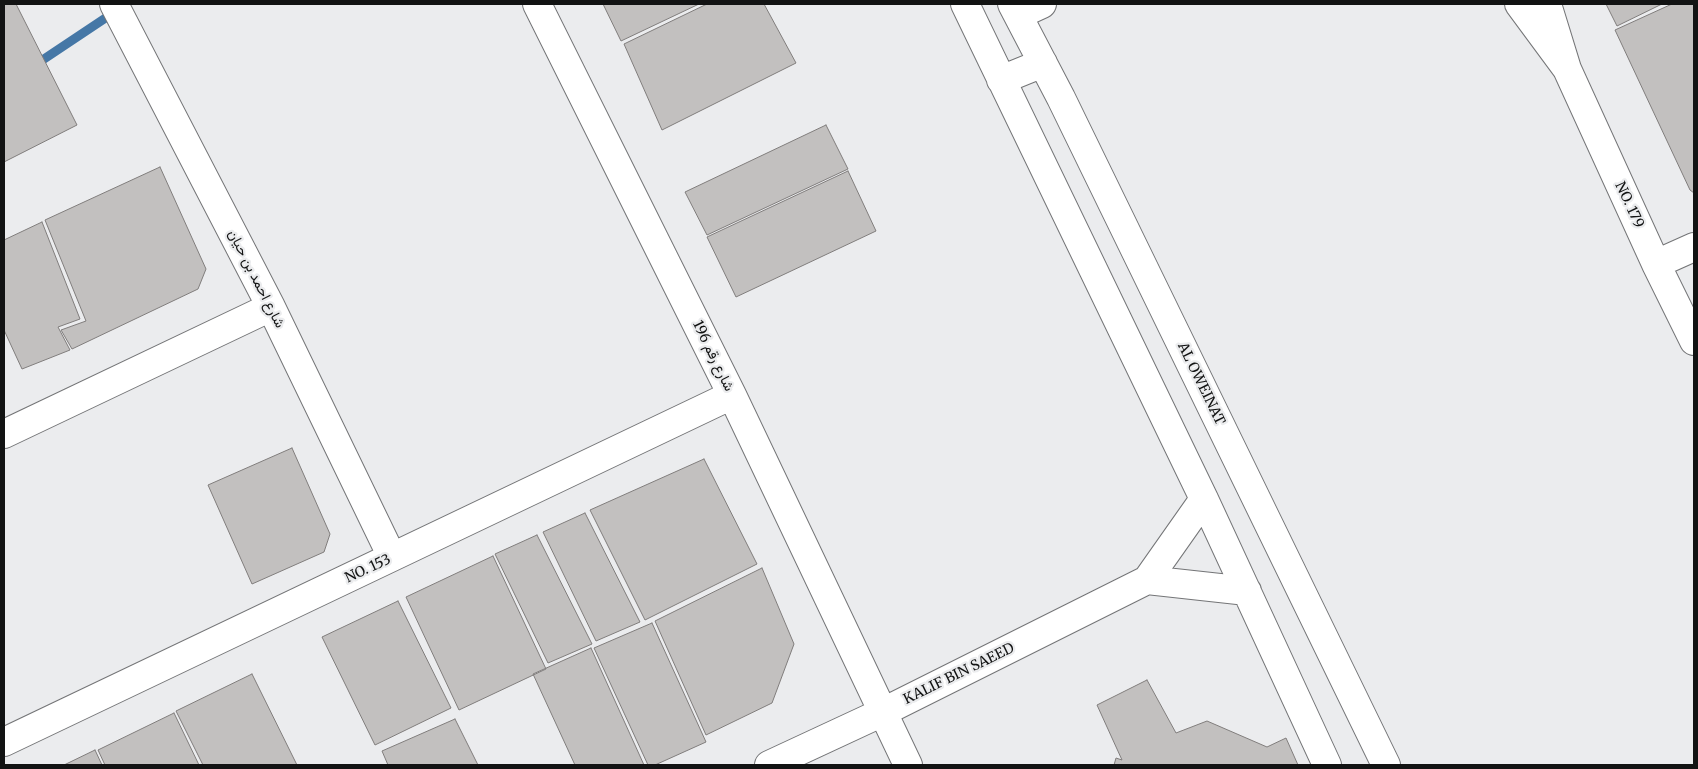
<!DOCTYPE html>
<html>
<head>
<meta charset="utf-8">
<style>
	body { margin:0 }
	#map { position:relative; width:1698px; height:769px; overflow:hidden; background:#ebecee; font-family:Merriweather,serif }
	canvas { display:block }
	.frame { position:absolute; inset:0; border:5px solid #121313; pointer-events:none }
</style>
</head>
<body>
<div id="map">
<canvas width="1698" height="769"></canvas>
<div class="frame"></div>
</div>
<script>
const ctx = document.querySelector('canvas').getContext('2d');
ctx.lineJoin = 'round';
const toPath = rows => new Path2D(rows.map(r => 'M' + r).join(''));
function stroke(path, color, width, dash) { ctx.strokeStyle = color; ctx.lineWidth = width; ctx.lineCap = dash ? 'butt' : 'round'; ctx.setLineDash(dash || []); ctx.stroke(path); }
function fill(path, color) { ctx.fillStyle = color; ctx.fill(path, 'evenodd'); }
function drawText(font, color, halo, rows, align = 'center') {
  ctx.font = font + ' Merriweather,Vazirmatn,serif'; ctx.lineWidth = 4.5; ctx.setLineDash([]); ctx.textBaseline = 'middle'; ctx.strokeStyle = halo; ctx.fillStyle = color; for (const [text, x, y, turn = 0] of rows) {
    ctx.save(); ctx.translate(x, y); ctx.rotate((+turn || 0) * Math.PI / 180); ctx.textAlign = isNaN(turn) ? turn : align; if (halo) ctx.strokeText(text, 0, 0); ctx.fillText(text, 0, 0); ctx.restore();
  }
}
stroke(toPath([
	[35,65,116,11]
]), '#4577a6', 9);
const building = toPath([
	[4,4,16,4,77,125,4,162,4,4],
	[603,4,699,4,621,41,603,4],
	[707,4,764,4,796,63,662,130,624,44,707,4],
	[1606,4,1662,4,1617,26,1606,4],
	[1672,4,1694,4,1694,193,1690,190,1615,30,1672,4],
	[826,125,848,169,707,235,685,192,826,125],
	[160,167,206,269,198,289,72,349,61,330,86,321,45,220,160,167],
	[848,171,876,231,736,297,707,237,848,171],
	[42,222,80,319,58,327,70,350,22,369,4,330,4,240,42,222],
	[292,448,330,534,324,552,252,584,208,485,292,448],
	[704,459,757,564,645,620,590,510,704,459],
	[585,513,640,622,596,641,543,532,585,513],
	[537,535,592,644,548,663,495,554,537,535],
	[493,556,546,669,459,710,406,597,493,556],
	[762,568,794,644,772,703,706,735,655,621,762,568],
	[398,601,451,708,375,745,322,637,398,601],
	[652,623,706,742,655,765,648,765,594,648,652,623],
	[591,648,644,765,575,765,533,674,591,648],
	[252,674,297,765,203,765,176,711,252,674],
	[1147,680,1176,733,1207,721,1267,747,1286,738,1298,765,1114,765,1116,758,1122,760,1097,705,1147,680],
	[174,713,199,765,105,765,98,750,174,713],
	[455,719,478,765,388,765,382,751,455,719],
	[95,750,102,765,64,765,95,750]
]);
fill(building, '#c2c0bf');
stroke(building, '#807d7c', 1);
const minor = toPath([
	[114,4,271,307,392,557],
	[537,4,732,395,908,765],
	[965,4,1204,499,1327,765],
	[1012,4,1061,98,1386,765],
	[1519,4,1567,69,1547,4],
	[1018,15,1042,4],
	[1567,69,1656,264,1694,341],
	[1001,80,1043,63],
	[1656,264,1694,247],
	[4,434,271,307],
	[1147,580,1247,591],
	[4,742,732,395],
	[769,765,883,712,1147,580,1204,499]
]);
stroke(minor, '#747577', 30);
stroke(minor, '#fff', 28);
drawText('14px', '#121313', '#ebecee', [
	["NO. 179",1629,205,65],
	["شارع احمد بن حيان",256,279,63],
	["شارع رقم 196",713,356,64],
	["AL OWEINAT",1201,384,64],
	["NO. 153",368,569,-25],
	["KALIF BIN SAEED",959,674,-26]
]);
</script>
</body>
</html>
